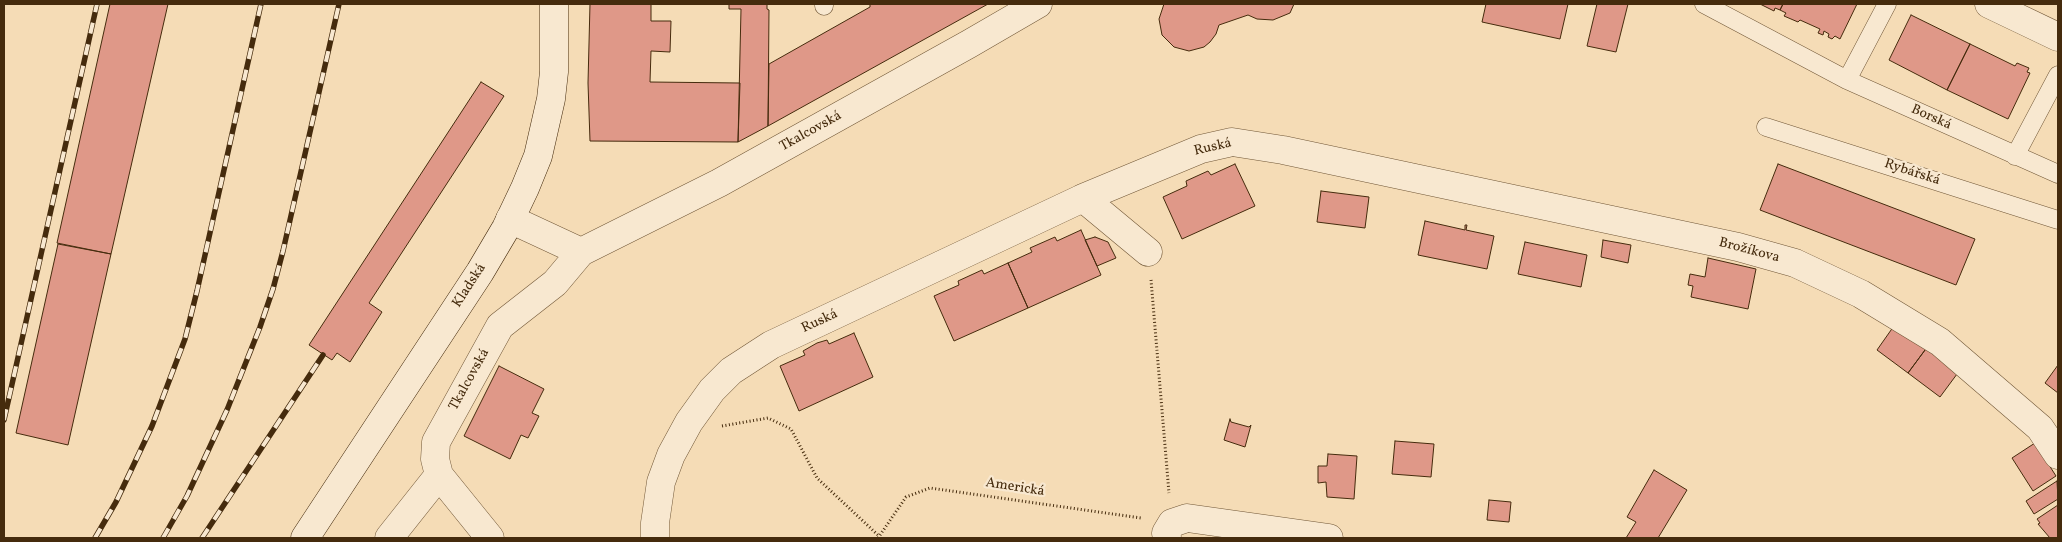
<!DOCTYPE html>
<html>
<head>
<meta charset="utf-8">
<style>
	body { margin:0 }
	#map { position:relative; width:2062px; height:542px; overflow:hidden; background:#f5dcb6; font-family:Vollkorn,serif }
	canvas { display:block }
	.frame { position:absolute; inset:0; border:5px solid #452b0d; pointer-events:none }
</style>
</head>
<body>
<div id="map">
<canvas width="2062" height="542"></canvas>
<div class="frame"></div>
</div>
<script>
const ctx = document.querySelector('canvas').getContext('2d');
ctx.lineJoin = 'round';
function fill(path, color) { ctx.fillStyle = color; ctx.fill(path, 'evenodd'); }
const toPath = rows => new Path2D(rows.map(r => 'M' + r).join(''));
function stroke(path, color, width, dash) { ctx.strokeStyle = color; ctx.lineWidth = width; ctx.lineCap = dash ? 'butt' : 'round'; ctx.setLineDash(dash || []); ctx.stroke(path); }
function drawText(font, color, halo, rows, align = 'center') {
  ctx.font = font + ' Vollkorn,serif'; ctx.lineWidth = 4.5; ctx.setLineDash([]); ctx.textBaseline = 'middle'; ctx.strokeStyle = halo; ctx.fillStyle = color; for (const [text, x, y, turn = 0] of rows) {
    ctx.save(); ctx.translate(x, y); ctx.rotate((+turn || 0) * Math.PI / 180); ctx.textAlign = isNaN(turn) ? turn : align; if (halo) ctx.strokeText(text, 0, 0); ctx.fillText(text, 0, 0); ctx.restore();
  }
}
const building = toPath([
	[110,4,168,4,111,254,57,243,110,4],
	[590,4,651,4,651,21,671,21,670,52,651,51,650,82,740,83,738,142,590,141,588,83,590,4],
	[729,4,767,4,767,9,769,10,768,126,738,142,741,9,729,9,729,4],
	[870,4,988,4,768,126,769,64,870,7,870,4],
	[1164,4,1294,4,1290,13,1273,20,1257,19,1248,15,1219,25,1216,34,1210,42,1204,47,1189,51,1174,47,1162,35,1159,19,1164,4],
	[1486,4,1568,4,1560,39,1482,22,1486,4],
	[1597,4,1628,4,1616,52,1587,46,1597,4],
	[1760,4,1783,4,1780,10,1775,8,1774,11,1760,4],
	[1783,4,1857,4,1840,39,1835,36,1832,39,1828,37,1829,34,1824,31,1823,35,1818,33,1820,29,1800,20,1798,22,1784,16,1786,13,1780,10,1783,4],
	[1911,15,1970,44,1947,90,1889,60,1911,15],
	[1970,44,2015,66,2017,63,2029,68,2027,72,2030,73,2008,119,1947,90,1970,44],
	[481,82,504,96,369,303,382,312,350,362,337,353,332,360,309,345,481,82],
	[1235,164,1255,206,1182,239,1163,197,1187,186,1186,181,1208,171,1211,175,1235,164],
	[1778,164,1975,239,1956,285,1760,210,1778,164],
	[1321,191,1369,197,1365,228,1317,222,1321,191],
	[1425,221,1465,230,1465,225,1467,225,1466,230,1494,236,1487,269,1418,255,1425,221],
	[1081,230,1101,275,1028,308,1008,263,1032,252,1030,248,1055,237,1057,241,1081,230],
	[1095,237,1108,242,1116,258,1097,266,1085,240,1095,237],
	[1603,240,1631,245,1628,263,1601,257,1603,240],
	[1525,242,1587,255,1581,287,1518,274,1525,242],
	[58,244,111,254,68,445,16,433,58,244],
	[1708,258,1756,269,1748,309,1691,297,1693,286,1688,285,1690,274,1705,277,1708,258],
	[1008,263,1028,308,954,341,934,296,959,285,958,281,982,270,984,274,1008,263],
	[1896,323,1928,346,1908,373,1877,350,1896,323],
	[854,333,873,377,799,411,780,366,805,355,803,351,817,343,827,340,829,344,854,333],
	[1928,346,1960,370,1940,397,1908,373,1928,346],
	[2058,365,2058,393,2045,383,2058,365],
	[499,366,544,389,532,413,539,416,528,438,521,435,510,459,464,436,499,366],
	[1230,419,1231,422,1249,427,1251,425,1245,447,1224,440,1230,419],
	[1395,441,1434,444,1431,477,1392,474,1395,441],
	[2035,443,2056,476,2033,491,2012,458,2035,443],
	[1328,454,1357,456,1354,499,1327,497,1326,482,1318,483,1318,466,1327,466,1328,454],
	[1654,470,1687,490,1658,538,1626,538,1636,522,1627,517,1654,470],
	[2057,481,2058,499,2034,514,2026,501,2057,481],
	[1489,500,1511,502,1509,522,1487,520,1489,500],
	[2058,505,2058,538,2050,538,2038,524,2040,523,2037,519,2058,505]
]);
fill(building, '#df9888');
stroke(building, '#452b0d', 1);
const service = toPath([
	[824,4,824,6],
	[1704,4,1847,80,2058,174],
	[1847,80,1887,4],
	[1766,127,2058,220],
	[2015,156,2058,75]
]);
const minor = toPath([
	[1083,198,1201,149,1232,142,1283,150,1738,247,1795,263,1861,294,1940,342,2040,428,2058,455],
	[581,252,719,183,969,44,1038,4],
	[439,475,490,538],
	[389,538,439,475,435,459,436,442,500,326,555,283,581,252,510,219],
	[655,538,655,523,661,482,671,455,689,422,712,390,731,371,771,345,1083,198,1148,252],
	[1167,538,1166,533,1172,523,1187,518,1329,538]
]);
const tertiary = toPath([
	[1989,4,2058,37]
]);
const secondary = toPath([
	[305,538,480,272,506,228,525,188,538,156,551,99,554,72,554,4]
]);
stroke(service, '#715737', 19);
stroke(minor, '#715737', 29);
stroke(tertiary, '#715737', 29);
stroke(secondary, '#452b0d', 29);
stroke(toPath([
	[1151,280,1169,493],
	[722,426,768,418,791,429,817,478,879,536],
	[878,538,906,497,930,488,1141,518]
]), '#452b0d', 3, [1, 2.5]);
stroke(service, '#f8e8d0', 18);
stroke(minor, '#f8e8d0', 28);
stroke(tertiary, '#f8e8d0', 28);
stroke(secondary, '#f8e8d0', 28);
const rail = toPath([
	[4,420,97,4],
	[95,538,116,502,152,426,185,339,197,291,261,4],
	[163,538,187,496,227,410,260,327,273,289,283,251,339,4],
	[202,538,323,355]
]);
stroke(rail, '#452b0d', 5.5);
stroke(rail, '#f8e8d0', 4, [11]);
drawText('14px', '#452b0d', '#f8e8d0', [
	["Borská",1931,118,24],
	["Tkalcovská",811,132,-29],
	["Ruská",1213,148,-13],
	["Rybářská",1912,173,18],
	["Brožíkova",1749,251,15],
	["Kladská",470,286,-57],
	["Ruská",820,322,-25],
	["Tkalcovská",470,380,-61],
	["Americká",1015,488,9]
]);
</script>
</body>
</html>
